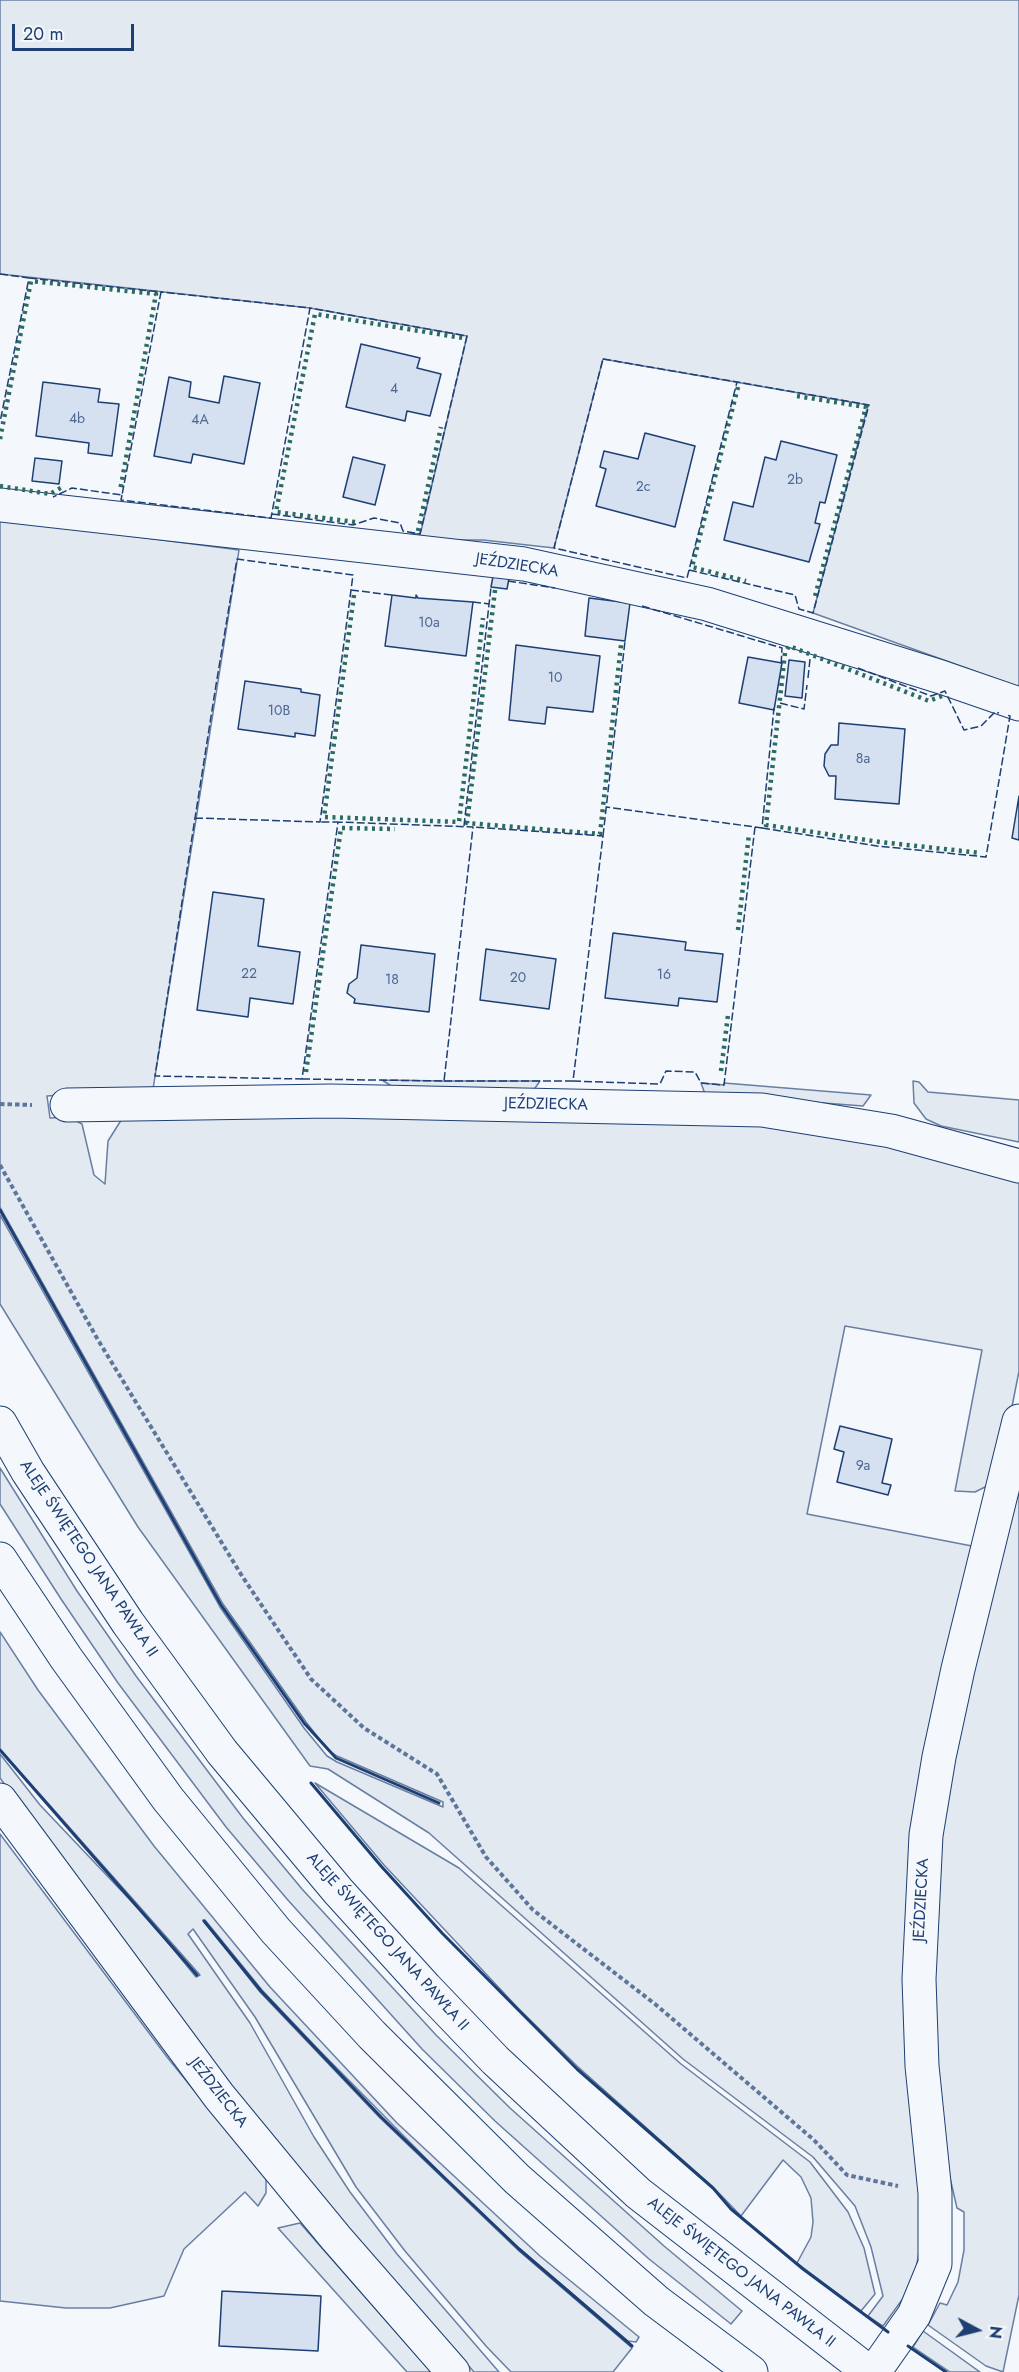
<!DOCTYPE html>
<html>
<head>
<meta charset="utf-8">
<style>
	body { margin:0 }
	#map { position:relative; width:1019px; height:2372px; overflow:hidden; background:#f4f7fb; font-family:Jost,sans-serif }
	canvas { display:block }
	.north { position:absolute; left:947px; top:2300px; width:60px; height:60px; -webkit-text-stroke:4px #f4f7fb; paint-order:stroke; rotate:97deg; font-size:16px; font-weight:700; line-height:24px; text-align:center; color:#1d3f73 }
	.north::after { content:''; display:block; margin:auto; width:21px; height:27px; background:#1d3f73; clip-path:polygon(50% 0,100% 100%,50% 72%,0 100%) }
	.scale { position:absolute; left:12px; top:24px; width:122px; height:27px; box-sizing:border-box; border:3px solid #1d3f73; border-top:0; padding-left:8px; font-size:18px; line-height:21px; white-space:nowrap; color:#1d3f73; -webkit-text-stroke:4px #f4f7fb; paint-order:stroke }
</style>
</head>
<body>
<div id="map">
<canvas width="1019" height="2372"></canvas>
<div class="north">N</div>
<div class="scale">20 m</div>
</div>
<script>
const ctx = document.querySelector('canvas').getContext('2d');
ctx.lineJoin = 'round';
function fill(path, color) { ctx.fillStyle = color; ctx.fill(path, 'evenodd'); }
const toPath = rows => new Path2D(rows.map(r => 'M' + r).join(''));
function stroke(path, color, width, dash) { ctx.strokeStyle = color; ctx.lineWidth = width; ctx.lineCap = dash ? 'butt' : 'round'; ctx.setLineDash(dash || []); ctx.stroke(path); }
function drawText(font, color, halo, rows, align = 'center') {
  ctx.font = font + ' Jost,sans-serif'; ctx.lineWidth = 4.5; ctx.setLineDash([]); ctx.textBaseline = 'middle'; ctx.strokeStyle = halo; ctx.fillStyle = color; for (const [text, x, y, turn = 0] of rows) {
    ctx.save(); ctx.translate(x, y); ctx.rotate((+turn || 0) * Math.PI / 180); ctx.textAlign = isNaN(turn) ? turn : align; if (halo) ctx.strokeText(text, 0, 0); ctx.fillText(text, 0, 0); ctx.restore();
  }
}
const green = toPath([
	[0,0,1019,0,1019,687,813,613,868,405,603,359,554,548,483,540,416,540,411,533,420,534,422,527,467,336,310,308,0,274,0,0],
	[0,519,239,550,153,1089,47,1096,50,1118,69,1117,82,1124,94,1175,105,1184,108,1141,125,1114,517,1114,822,1129,1019,1175,1019,1371,1008,1427,991,1484,975,1492,955,1491,982,1350,845,1326,807,1514,977,1547,950,1665,922,2235,916,2269,904,2297,883,2326,868,2316,883,2296,871,2247,855,2206,813,2157,683,2059,429,1833,328,1769,310,1766,138,1527,0,1304,0,1215,220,1607,304,1728,327,1756,337,1762,443,1807,443,1802,337,1756,328,1750,306,1722,223,1604,0,1207,0,519],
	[382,1080,444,1081,540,1081,533,1091,396,1089,382,1080],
	[913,1081,919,1082,928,1092,1019,1100,1019,1142,941,1126,926,1119,914,1103,913,1081],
	[701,1083,724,1085,724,1083,871,1095,863,1106,705,1094,701,1083],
	[1019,1460,1019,2295,1003,2372,986,2366,928,2325,940,2303,947,2305,958,2282,964,2250,964,2212,957,2208,945,2156,937,2137,933,1841,1019,1460],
	[0,1468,77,1591,136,1676,243,1818,302,1889,436,2035,510,2108,664,2246,742,2311,731,2324,649,2259,495,2121,422,2049,287,1899,226,1827,118,1683,61,1599,0,1504,0,1468],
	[0,1632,38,1690,154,1846,270,1987,397,2123,540,2256,639,2337,636,2342,628,2341,520,2249,459,2192,317,2048,262,1990,205,1920,203,1920,260,1992,380,2118,519,2251,632,2348,613,2372,511,2372,486,2346,405,2251,356,2187,255,2017,193,1929,188,1934,250,2023,314,2137,350,2192,397,2254,499,2372,474,2372,300,2173,185,2029,80,1891,0,1778,0,1754,40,1805,151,1922,196,1977,200,1975,0,1749,0,1632],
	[315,1783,459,1868,681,2064,810,2162,848,2212,864,2248,875,2294,861,2311,797,2263,811,2237,813,2222,811,2198,801,2177,783,2160,741,2216,714,2188,577,2066,517,2007,384,1865,315,1783],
	[0,1834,167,2057,266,2179,266,2193,258,2206,245,2192,184,2249,164,2296,110,2308,66,2308,0,2301,0,1834],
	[300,2223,431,2372,407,2372,278,2228,300,2223],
	[923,2331,980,2372,950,2372,913,2347,923,2331]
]);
fill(green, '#e3e9f0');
stroke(green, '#687fa3', 1.5);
const building = toPath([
	[361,344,420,358,417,368,441,374,430,416,407,411,405,421,346,407,361,344],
	[224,376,260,383,244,464,193,454,191,463,154,456,169,377,191,382,189,397,219,403,224,376],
	[43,382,100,389,98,402,119,404,112,456,88,453,89,443,36,436,43,382],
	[645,433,695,446,675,527,596,506,606,469,600,467,604,451,638,459,645,433],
	[781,441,837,455,825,503,820,502,815,523,820,524,809,562,724,540,733,502,753,507,765,457,776,460,781,441],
	[353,457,385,465,375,505,343,497,353,457],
	[35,458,62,461,59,484,32,481,35,458],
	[494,571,510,573,507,589,491,587,494,571],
	[392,595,416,598,416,595,418,598,473,602,466,656,385,646,392,595],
	[589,598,630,603,625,641,585,636,589,598],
	[516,645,600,656,593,712,547,707,545,724,509,720,516,645],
	[748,657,782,663,774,710,739,703,748,657],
	[789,660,805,662,802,698,785,696,789,660],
	[245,681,301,689,301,692,320,695,315,736,295,733,295,737,238,729,245,681],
	[839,723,905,729,899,804,835,799,836,776,829,776,824,766,825,754,831,745,838,745,839,723],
	[1019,796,1019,840,1012,838,1019,796],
	[213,892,264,899,258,946,300,952,293,1004,250,998,248,1017,197,1010,213,892],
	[613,933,686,942,685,950,723,954,717,1002,679,998,678,1006,605,998,613,933],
	[361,945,435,954,429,1012,354,1003,355,999,347,993,349,984,357,978,361,945],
	[486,949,556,959,549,1009,480,1000,486,949],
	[840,1426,892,1439,882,1483,891,1485,888,1495,837,1482,844,1452,834,1449,840,1426],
	[222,2291,321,2296,318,2351,219,2346,222,2291]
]);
fill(building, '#d5e0f0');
stroke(building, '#1d3f73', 1.5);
const minor = toPath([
	[0,505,524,564,707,604,941,677,1019,704],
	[67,1105,331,1101,762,1110,891,1131,1019,1166],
	[0,1800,219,2096,336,2238,453,2372],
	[874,2372,914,2315,935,2264,935,2193,922,2066,919,1979,926,1835,939,1757,958,1669,1019,1421]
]);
const motorway = toPath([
	[0,1423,28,1472,128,1623,222,1752,338,1891,426,1988,495,2060,638,2193,869,2372],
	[0,1559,66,1658,168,1799,276,1931,372,2035,517,2179,656,2301,751,2372]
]);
stroke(minor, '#1d3f73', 35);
stroke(motorway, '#1d3f73', 35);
stroke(toPath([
	[0,1104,32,1105],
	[0,1165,98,1340,242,1576,311,1679,364,1728,437,1774,486,1857,533,1910,655,2004,814,2140,847,2175,898,2186]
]), '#5e769c', 4, [4.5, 3]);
stroke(minor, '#f4f7fb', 33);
stroke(motorway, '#f4f7fb', 33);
stroke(toPath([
	[738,387,692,567,746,581],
	[797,396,866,407,814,600],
	[0,439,31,281,156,294,120,491],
	[0,486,50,494,64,486],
	[355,522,276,512,315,314,463,338],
	[418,531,441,427],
	[495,590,467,823,600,834,621,645],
	[354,595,324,817,459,822,483,618],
	[942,696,929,701,789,646,785,653,766,825,880,842,981,853],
	[738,930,749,834],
	[721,1071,728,1015],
	[306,1072,341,828,395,829]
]), '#2c6c60', 4.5, [3, 4.5]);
stroke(toPath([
	[0,274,29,278,0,422],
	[29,278,161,292,122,495,72,488,53,497],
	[603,359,737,382,687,578,554,548,603,359],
	[122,495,121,500,271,518,310,308,161,292],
	[272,514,353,525,374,518,400,523,403,531,420,534,467,336,310,308],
	[689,570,795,595,799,609,813,613,869,405,737,382],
	[508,581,555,588],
	[351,590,392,595],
	[473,602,489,604],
	[642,606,782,648,781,667],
	[858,668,931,696,945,691,964,730,981,726,995,712,999,713],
	[808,678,810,659],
	[780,703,804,709,807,685],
	[195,818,320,822,353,575,237,559,216,685,195,818,155,1076,302,1079,338,822,320,822],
	[464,826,491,587],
	[755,827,762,828,774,708],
	[762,828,877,846,986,857,1010,716,1007,715],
	[603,836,625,641],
	[302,1079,444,1081,473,827,338,822],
	[444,1081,573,1081,603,836,473,827],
	[573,1081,660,1084,666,1071,695,1072,701,1083,724,1085,755,827,606,807]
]), '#1d3f73', 1.5, [8, 3]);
stroke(toPath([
	[0,1210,221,1605,304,1723,336,1758,439,1803],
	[0,1750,197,1975],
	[311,1783,381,1866,442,1933,577,2069,713,2188,731,2209,803,2269,888,2332],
	[204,1921,261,1991,381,2117,519,2249,632,2346],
	[908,2346,946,2372]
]), '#1d3f73', 3);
drawText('14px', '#4b6792', null, [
	["4",394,390],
	["4b",77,420],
	["4A",200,421],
	["2b",795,481],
	["2c",643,488],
	["10a",429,624],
	["10",555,679],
	["10B",279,712],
	["8a",863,760],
	["22",249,975],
	["16",664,976],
	["20",518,979],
	["18",392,981],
	["9a",863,1467]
]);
drawText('16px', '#1d3f73', '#f4f7fb', [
	["JEŹDZIECKA",517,566,9],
	["JEŹDZIECKA",546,1105,1],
	["ALEJE ŚWIĘTEGO JANA PAWŁA II",88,1559,56],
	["JEŹDZIECKA",922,1900,-87],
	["ALEJE ŚWIĘTEGO JANA PAWŁA II",387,1942,48],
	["JEŹDZIECKA",218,2093,52],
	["ALEJE ŚWIĘTEGO JANA PAWŁA II",741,2273,38]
]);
</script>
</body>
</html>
